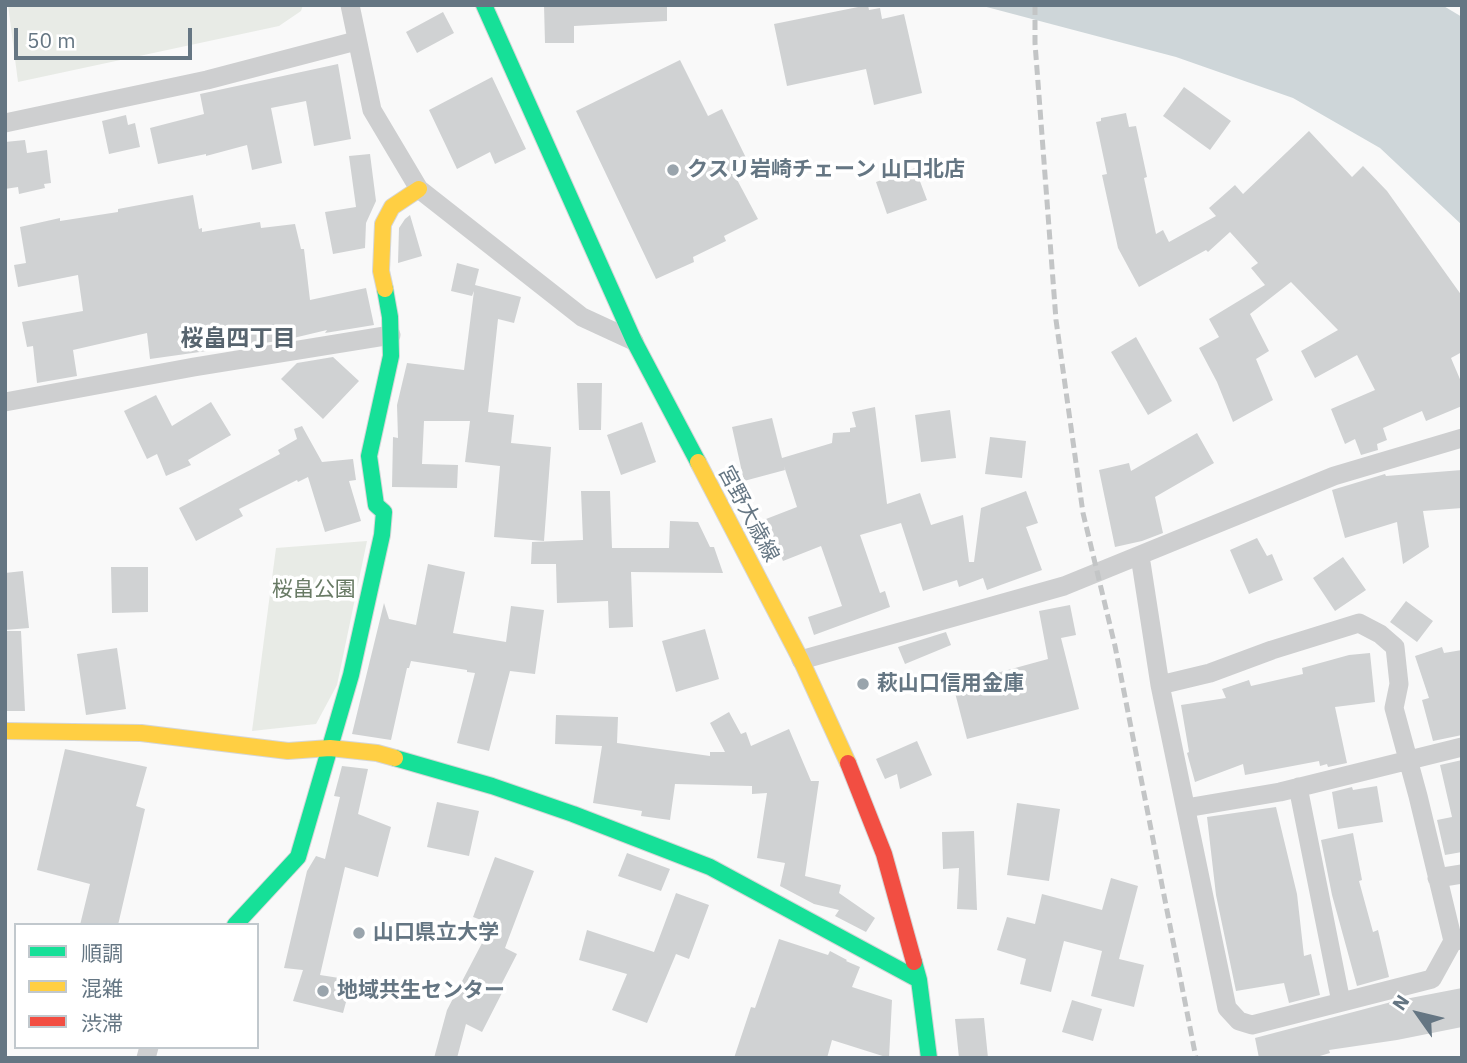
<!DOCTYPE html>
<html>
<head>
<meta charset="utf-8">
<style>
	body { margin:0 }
	#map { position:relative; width:1467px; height:1063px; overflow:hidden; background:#f9f9f9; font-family:"IBM Plex Sans","Noto Sans JP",sans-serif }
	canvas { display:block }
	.frame { position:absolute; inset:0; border:7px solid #657683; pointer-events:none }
	.legend { position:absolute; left:14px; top:923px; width:245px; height:126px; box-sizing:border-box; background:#fff; border:2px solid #c1c8cd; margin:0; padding:9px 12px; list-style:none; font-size:21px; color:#657683 }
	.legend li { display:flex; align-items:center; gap:14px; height:35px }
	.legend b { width:35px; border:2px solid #c1c8cd }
	.north { position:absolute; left:1383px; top:979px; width:70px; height:70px; -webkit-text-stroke:5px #fff; paint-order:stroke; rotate:304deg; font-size:19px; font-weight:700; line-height:28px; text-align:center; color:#657683 }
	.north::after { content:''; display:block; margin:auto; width:24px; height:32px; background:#657683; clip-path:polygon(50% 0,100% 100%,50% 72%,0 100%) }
	.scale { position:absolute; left:14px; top:28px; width:178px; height:32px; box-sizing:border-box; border:4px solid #657683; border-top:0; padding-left:9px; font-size:21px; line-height:24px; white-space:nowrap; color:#657683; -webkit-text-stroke:5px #fff; paint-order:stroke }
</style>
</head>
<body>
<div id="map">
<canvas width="1467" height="1063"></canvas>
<div class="frame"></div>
<ul class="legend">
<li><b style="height:9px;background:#16e098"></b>順調</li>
<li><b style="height:9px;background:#ffcf43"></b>混雑</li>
<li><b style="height:9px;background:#f24e42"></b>渋滞</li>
</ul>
<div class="north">N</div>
<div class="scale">50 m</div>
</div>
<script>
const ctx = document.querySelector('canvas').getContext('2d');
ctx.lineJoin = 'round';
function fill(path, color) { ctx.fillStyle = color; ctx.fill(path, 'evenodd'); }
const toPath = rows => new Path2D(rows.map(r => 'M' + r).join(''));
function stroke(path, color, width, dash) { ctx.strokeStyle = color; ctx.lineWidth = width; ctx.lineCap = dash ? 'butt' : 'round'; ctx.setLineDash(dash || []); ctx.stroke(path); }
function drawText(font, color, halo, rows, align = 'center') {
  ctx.font = font + ' "IBM Plex Sans","Noto Sans JP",sans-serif'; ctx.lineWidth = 7; ctx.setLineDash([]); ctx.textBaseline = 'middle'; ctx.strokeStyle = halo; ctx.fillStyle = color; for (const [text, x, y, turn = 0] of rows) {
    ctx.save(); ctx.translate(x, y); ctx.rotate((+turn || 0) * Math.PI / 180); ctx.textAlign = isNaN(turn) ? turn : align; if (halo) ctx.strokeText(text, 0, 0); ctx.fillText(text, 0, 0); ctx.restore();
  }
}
fill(toPath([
	[8,5,303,5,301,11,279,26,18,82],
	[367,541,337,685,316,724,252,731,276,548]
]), '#e8ebe6');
fill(toPath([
	[979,5,1442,5,1462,17,1462,225,1380,148,1293,98,1176,57]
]), '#ced6d9');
fill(toPath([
	[544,5,667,5,667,21,574,26,574,43,545,43],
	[868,5,869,10,880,8,882,19,904,14,922,93,874,105,866,69,787,86,774,24],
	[443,12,454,33,417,53,406,32],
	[680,60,708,116,722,109,750,166,734,174,758,219,724,236,726,241,693,257,694,262,656,279,576,111],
	[338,64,351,139,314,146,306,101,271,108,282,163,252,170,247,145,206,156,206,154,158,164,150,128,204,114,200,94],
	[492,77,526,149,495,164,490,152,457,169,429,110],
	[1184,87,1231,121,1210,150,1163,116],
	[1126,113,1129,127,1136,126,1147,177,1144,178,1156,234,1163,230,1169,242,1216,216,1209,208,1235,185,1243,194,1309,131,1352,177,1363,166,1387,191,1462,296,1462,352,1451,358,1462,384,1462,406,1426,421,1422,411,1383,428,1387,440,1377,444,1378,450,1361,455,1355,439,1345,444,1331,409,1375,390,1357,355,1315,378,1301,351,1338,330,1291,282,1250,314,1269,351,1256,359,1273,400,1233,422,1217,382,1199,348,1219,337,1209,319,1265,285,1251,268,1258,263,1230,232,1208,252,1206,250,1139,287,1118,248,1102,175,1107,174,1096,122,1101,121,1101,118],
	[126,115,128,125,135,123,140,147,109,154,102,121],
	[25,140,27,153,47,150,51,183,44,184,45,188,19,194,18,187,5,189,5,142],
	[370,154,376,201,366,223,365,248,333,254,325,212,356,207,349,156],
	[915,168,927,200,887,214,876,182],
	[193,195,199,229,202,228,202,232,260,222,261,228,295,224,301,249,304,249,310,300,366,288,374,325,325,333,327,330,285,340,150,359,147,333,73,350,77,376,37,383,33,346,27,347,22,322,83,311,78,275,18,287,14,265,26,263,20,227,60,218,60,221,118,212,118,209],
	[410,215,422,256,398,263,399,228,405,219],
	[457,263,479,269,475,285,521,297,514,323,498,319,488,412,514,415,511,443,551,447,544,541,494,537,500,466,465,462,470,421,424,421,422,464,458,465,457,488,392,487,393,437,398,438,397,405,407,363,464,370,474,291,472,296,451,291],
	[1136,337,1172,401,1148,415,1111,352],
	[333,357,359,381,323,419,281,379,297,363],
	[577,383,602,383,601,430,579,430],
	[156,395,172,426,211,402,231,435,188,460,191,465,166,476,157,454,147,459,124,411],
	[875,407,887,504,920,493,931,525,963,515,969,562,974,562,981,508,1026,491,1038,523,1026,527,1042,570,987,590,983,578,959,587,957,580,923,591,901,523,860,535,880,593,885,591,890,607,814,635,808,617,842,606,821,546,783,561,766,519,797,507,784,466,785,470,744,481,732,427,772,418,782,458,832,443,833,433,850,432,850,428,856,427,852,412],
	[950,410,956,458,921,462,915,415],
	[642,422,656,462,621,475,607,435],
	[302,426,322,462,353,459,356,480,349,481,361,521,325,532,308,477,298,482,297,480,239,509,243,516,196,541,179,508,280,454,278,450,297,439,294,429],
	[1197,433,1214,463,1155,497,1163,533,1142,541,1115,547,1099,470,1129,463,1131,471],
	[990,437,1026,441,1022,478,985,474],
	[1462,470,1462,508,1423,511,1429,547,1403,564,1397,522,1345,538,1332,490,1385,474,1386,476],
	[581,491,610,491,612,548,669,548,670,521,698,522,710,547,714,547,723,573,631,572,633,627,609,628,608,601,557,603,556,564,531,564,532,542,583,540],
	[1257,538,1267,556,1272,554,1283,580,1249,594,1230,550],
	[1343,557,1366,590,1335,611,1313,578],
	[428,564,465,572,453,633,506,642,511,606,544,610,535,674,510,671,489,751,457,743,475,673,467,672,467,670,411,661,409,668,407,668,391,740,352,734,384,603,389,619,416,625],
	[111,567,148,567,148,612,112,613],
	[23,571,29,628,5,630,5,573],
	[1406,601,1433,621,1417,642,1390,622],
	[1070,605,1076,635,1061,638,1079,709,967,739,953,685,1048,659,1039,611],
	[705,629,719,679,676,692,662,641],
	[5,631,21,631,25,711,5,711],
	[946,632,951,645,905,664,898,647],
	[1442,647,1444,653,1462,650,1462,735,1433,741,1422,700,1429,698,1415,656],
	[117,648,126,709,86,715,77,654],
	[1370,653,1375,702,1335,707,1347,763,1328,767,1327,764,1320,766,1319,761,1245,775,1243,764,1195,782,1187,753,1189,752,1181,705,1226,698,1222,689,1249,680,1251,686,1303,674,1302,668,1349,655],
	[729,712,741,734,746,732,751,746,789,729,811,781,819,781,805,876,841,885,839,893,875,918,866,932,835,916,839,910,814,904,780,886,785,863,757,858,767,793,752,794,752,786,675,784,670,820,641,816,642,811,593,803,602,746,555,744,556,715,618,717,617,743,710,756,710,752,725,752,710,723],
	[917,741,932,775,900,789,897,774,885,779,876,759],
	[65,749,147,767,136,806,145,809,118,925,80,925,90,884,37,870],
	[1462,760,1462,852,1445,855,1437,820,1452,817,1440,765],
	[342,766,368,769,358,814,391,827,378,877,345,867,320,975,352,980,343,1013,293,1001,303,970,284,968,307,871,316,856,325,859,340,797,334,796],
	[1377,786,1383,822,1338,829,1332,792,1352,787,1353,790],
	[437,802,479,811,469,856,427,847],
	[1017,803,1060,809,1049,881,1007,875],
	[1276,807,1297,894,1304,956,1311,954,1320,995,1289,1003,1284,983,1236,991,1216,895,1207,817],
	[974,831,977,910,957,909,959,868,943,869,942,832],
	[1353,833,1362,880,1359,881,1373,932,1378,930,1389,977,1357,986,1332,895,1321,840],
	[627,853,670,869,661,891,618,876],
	[495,857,534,871,505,948,517,954,500,987,504,989,482,1032,466,1024,457,1058,434,1058,447,1010,492,924,473,917],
	[1111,878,1138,886,1119,959,1144,965,1134,1007,1091,996,1102,951,1064,941,1051,992,1020,984,1026,959,997,950,1007,917,1035,924,1042,894,1102,910],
	[676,893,709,905,689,959,676,954,647,1023,612,1010,627,974,579,960,587,930,654,952],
	[779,939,828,955,830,951,847,960,846,961,860,967,852,987,892,1000,889,1058,832,1040,827,1058,734,1058,751,1007,755,1008],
	[1462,988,1462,1027,1397,1040,1329,1050,1330,1053,1313,1058,1259,1058,1255,1038,1395,1001],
	[1072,1000,1102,1009,1093,1041,1062,1032],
	[984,1018,988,1058,959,1058,955,1019]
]), '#d0d2d3');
const fast = toPath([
	[484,5,634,341,698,462],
	[395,758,492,786,573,814,710,867,919,980],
	[235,925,298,857,351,675,382,535,384,512,376,505,369,456,391,356,390,317,385,289],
	[914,962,919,980,929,1058]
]);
const slow = toPath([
	[385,289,381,271,383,224,392,207,419,189],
	[698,462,801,660,848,763],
	[5,731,141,733,288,751,330,748,377,753,395,758]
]);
const jam = toPath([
	[848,763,884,854,914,962]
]);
stroke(fast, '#d5d6d7', 18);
stroke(slow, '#d5d6d7', 18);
stroke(jam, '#d5d6d7', 18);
stroke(toPath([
	[350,5,372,110,419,189,582,317,634,341],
	[5,123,207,80,356,41],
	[5,402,194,367,391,335],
	[1140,556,1160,685,1227,1008,1239,1021,1252,1025,1432,979,1453,941,1462,940],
	[801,660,1064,586,1334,476,1462,438],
	[1160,685,1210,673,1272,650,1359,623,1380,634,1395,647,1399,684,1394,708,1418,796,1453,941],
	[1298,787,1341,1002],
	[1186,808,1280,792,1462,747],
	[1437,878,1462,874],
	[146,1058,149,1047]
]), '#cecfd0', 19);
stroke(fast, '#16e098', 16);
stroke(slow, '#ffcf43', 16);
stroke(jam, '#f24e42', 16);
stroke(toPath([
	[1035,5,1035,43,1056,320,1083,513,1115,646,1196,1058]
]), '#c3c5c6', 5, [10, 5]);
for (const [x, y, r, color] of [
	[673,170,7,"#99a4ac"],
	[863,684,7,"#99a4ac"],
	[359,933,7,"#99a4ac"],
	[323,991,7,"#99a4ac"]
]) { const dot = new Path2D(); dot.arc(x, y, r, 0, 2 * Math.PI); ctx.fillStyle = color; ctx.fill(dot); stroke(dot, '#fff', 2.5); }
drawText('bold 21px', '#657683', '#fff', [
	["クスリ岩崎チェーン 山口北店",687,170],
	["萩山口信用金庫",877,684],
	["山口県立大学",373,933],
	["地域共生センター",337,991]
], 'left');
drawText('21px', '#657683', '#fff', [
	["宮野大歳線",748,514,62]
]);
drawText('21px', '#687a64', '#fff', [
	["桜畠公園",314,590]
]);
drawText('bold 23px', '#57646e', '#fff', [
	["桜畠四丁目",238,339]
]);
</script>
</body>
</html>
